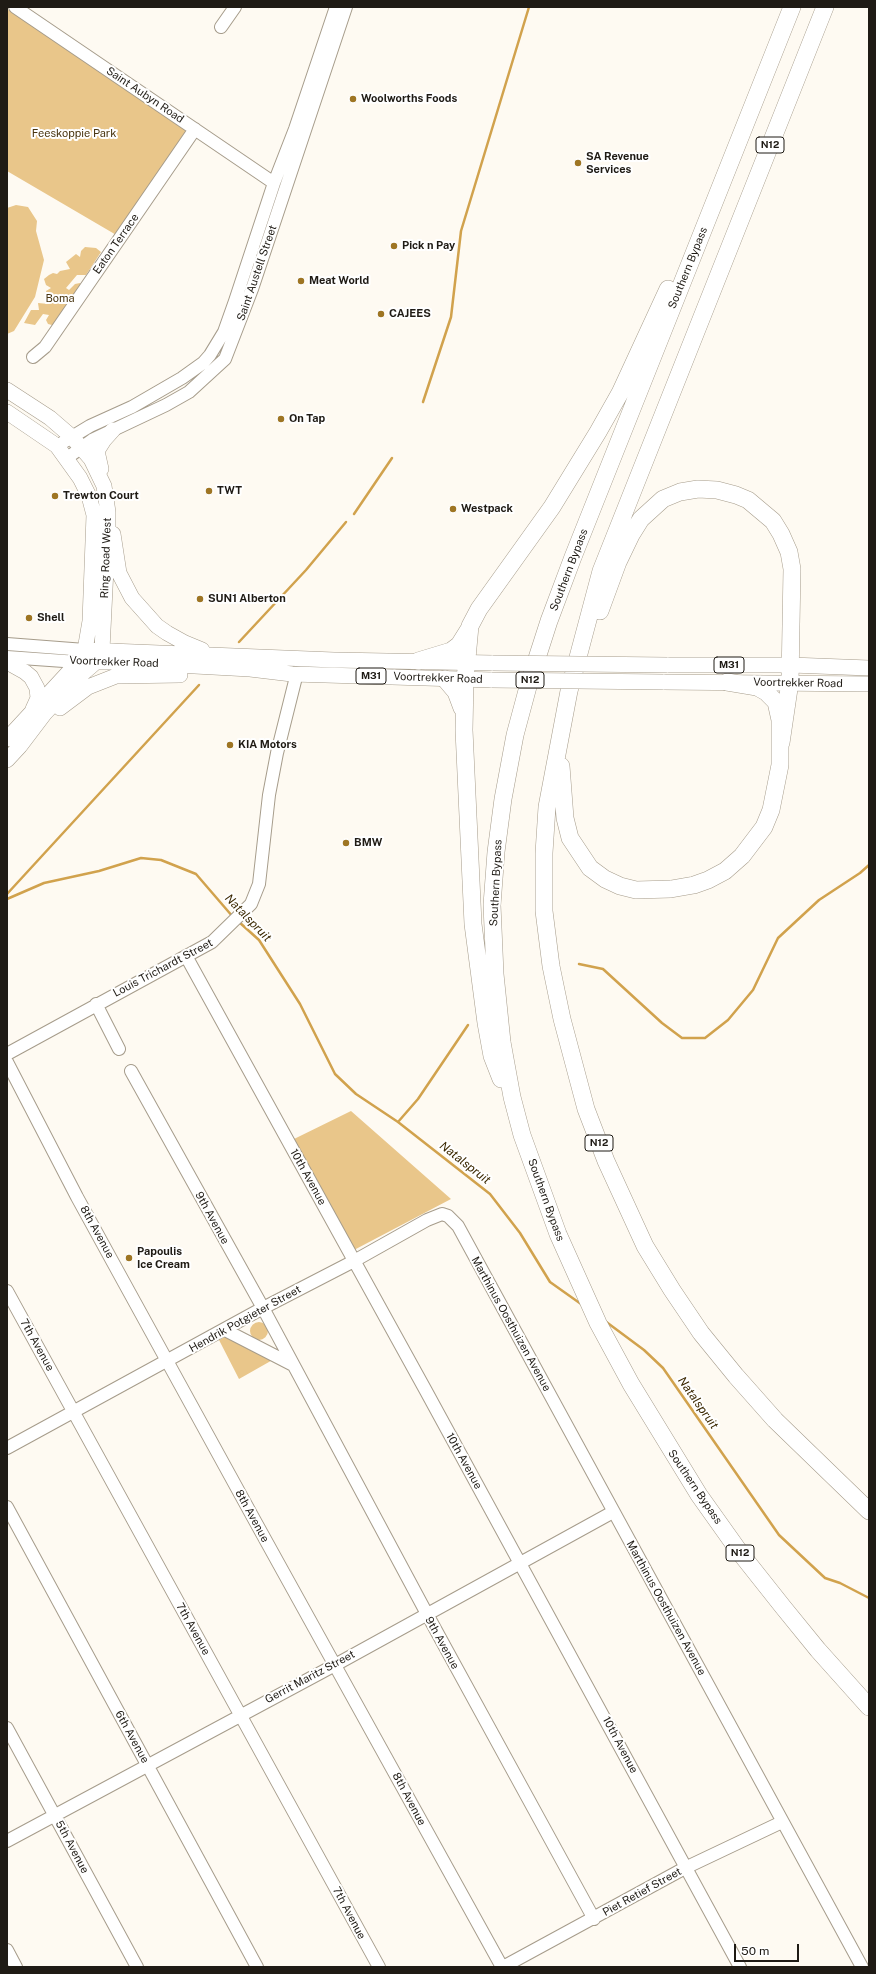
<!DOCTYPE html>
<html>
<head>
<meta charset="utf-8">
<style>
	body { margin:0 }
	#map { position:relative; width:876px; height:1974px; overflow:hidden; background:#fefaf2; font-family:"Public Sans",sans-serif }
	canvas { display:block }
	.frame { position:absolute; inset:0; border:8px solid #1f1b15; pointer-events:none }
	.scale { position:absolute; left:734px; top:1944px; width:65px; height:18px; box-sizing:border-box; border:2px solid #1f1b15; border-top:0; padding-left:5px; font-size:12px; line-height:14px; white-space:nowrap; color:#1f1b15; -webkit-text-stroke:3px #fff; paint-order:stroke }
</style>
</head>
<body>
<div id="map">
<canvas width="876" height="1974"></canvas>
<div class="frame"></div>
<div class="scale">50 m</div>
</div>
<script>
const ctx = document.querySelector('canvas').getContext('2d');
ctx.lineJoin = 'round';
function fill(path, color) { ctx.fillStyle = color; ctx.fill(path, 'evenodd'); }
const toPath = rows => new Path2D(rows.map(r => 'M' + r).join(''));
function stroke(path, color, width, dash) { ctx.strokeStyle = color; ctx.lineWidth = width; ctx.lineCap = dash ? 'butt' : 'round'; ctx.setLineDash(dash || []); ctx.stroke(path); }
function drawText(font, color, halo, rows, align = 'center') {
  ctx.font = font + ' "Public Sans",sans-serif'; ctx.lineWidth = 4; ctx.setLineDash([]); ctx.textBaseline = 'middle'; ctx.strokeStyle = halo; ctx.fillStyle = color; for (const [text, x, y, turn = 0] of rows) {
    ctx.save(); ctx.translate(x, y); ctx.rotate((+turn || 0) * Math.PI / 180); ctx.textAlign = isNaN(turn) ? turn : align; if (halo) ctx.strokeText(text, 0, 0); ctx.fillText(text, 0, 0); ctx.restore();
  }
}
fill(toPath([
	[7,9,189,130,118,236,7,171],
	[16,205,28,207,37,221,36,231,44,260,35,297,14,331,7,334,7,208],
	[85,247,96,248,101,252,86,275,77,275,66,288,69,290,75,284,80,283,82,287,56,326,48,324,46,320,49,315,43,314,35,325,24,323,31,310,39,310,38,303,49,304,46,291,51,288,46,285,44,279,49,275,53,273,57,274,60,271,70,269,66,262,76,254,80,257,81,251],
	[351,1111,451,1199,354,1250,294,1139],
	'250 1331a9 9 0 1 1 18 0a9 9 0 1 1-18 0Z',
	[229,1335,276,1358,239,1379,219,1340]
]), '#e9c68a');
stroke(toPath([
	[423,402,451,317,461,231,529,7],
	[354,514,392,458],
	[239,642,306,570,346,522],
	[7,894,199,685],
	[7,899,44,883,99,871,141,858,161,860,196,874,233,917],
	[239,922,259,940,300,1004,335,1074,356,1094,398,1122,490,1194,520,1233,550,1282,581,1304],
	[579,964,603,969,662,1023,682,1038,705,1038,728,1020,753,990,778,938,819,900,860,873,869,865],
	[398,1122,418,1099,468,1025],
	[605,1321,644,1350,663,1368,779,1535,825,1578,840,1583,869,1598]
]), '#d1a24d', 2.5);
const minor = toPath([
	[15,7,274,183],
	[221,27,235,7],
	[33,357,45,347,195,129],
	[57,446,90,426,132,407,182,378,203,363,210,355,224,332,235,301,274,183,295,129,336,7],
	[67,458,92,440,166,405,189,392,225,359,252,289,346,7],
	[7,644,85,650],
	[7,657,78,662],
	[186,956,426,1391,740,1967],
	[96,1004,119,1049],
	[7,1054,212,942,251,904,259,884,269,795,277,753,297,673],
	[7,1062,77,1197,255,1521,502,1967],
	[131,1071,263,1308,427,1614,594,1919],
	[7,1291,379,1967],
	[225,1330,293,1365],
	[7,1448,263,1308,354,1261,427,1220,442,1214,448,1216,458,1226,862,1967],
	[7,1507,257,1967],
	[7,1728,137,1967],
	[7,1841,335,1665,613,1512],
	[7,1950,16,1967],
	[503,1967,685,1868,782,1822]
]);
const major = toPath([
	[7,390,50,418,72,437,91,459,104,486,108,512,108,527,102,650,96,662,82,674,45,713,20,746,7,760],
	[7,412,57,446,80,478,89,496,94,515,90,621,85,650,78,662,7,739],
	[101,469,97,451,104,440,113,430],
	[113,534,119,573,132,598,157,626,167,633,185,643,202,650],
	[85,650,334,660,493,663],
	[7,662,25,672,31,677,37,688,38,698,33,709],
	[78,662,121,662,250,669,292,674,492,680],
	[667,665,791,665,869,668],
	[663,682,869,684],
	[60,708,88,687,116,676,180,675]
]);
const highway = toPath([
	[792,7,573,557,549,621,529,683,515,735,503,799,496,852,492,905,495,974,502,1042,512,1097,522,1135,558,1234,598,1323,631,1384,699,1495,741,1554,783,1607,818,1650,869,1707],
	[825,7,601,571,569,691,547,807,544,853,544,911,551,966,562,1019,586,1109,606,1161,645,1246,672,1290,701,1333,736,1376,775,1420,869,1511],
	[600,611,618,562,631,535,641,519,663,499,680,492,698,489,717,490,736,495,748,500,773,521,781,534,789,552,792,569,790,682,781,743],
	[418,661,451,651,459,645,469,629],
	[445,679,456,692,462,708],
	[561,766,565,818,570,838,590,868,605,879,620,886,636,890,671,889,694,885,708,880,725,871,742,856,764,827,771,810,780,765,780,720,776,702,766,692,757,687,727,682],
	[501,1079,492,1056,486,1023,473,924,464,730,465,680,470,626,479,609,552,507,598,432,620,393,668,289]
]);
stroke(minor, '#a69c8b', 14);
stroke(major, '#a69c8b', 16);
stroke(highway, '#a69c8b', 18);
stroke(minor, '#fff', 12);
stroke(major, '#fff', 15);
stroke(highway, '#fff', 17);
const majorBridge = toPath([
	[493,663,667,665],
	[492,680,663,682]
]);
stroke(majorBridge, '#a69c8b', 16, []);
stroke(majorBridge, '#fff', 15);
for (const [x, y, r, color] of [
	[353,99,4,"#9e7523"],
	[578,163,4,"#9e7523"],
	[394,246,4,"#9e7523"],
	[301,281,4,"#9e7523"],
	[381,314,4,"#9e7523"],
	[281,419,4,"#9e7523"],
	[209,491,4,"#9e7523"],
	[55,496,4,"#9e7523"],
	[453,509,4,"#9e7523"],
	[200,599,4,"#9e7523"],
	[29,618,4,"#9e7523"],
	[230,745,4,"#9e7523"],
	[346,843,4,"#9e7523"],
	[129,1258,4,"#9e7523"]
]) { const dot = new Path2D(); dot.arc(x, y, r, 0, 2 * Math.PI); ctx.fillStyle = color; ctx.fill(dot); stroke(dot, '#fff', 1.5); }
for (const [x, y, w] of [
	[770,145,28],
	[729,665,30],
	[371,676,30],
	[530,680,28],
	[599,1143,28],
	[740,1553,28]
]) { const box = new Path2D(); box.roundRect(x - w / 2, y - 8, w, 16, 3); ctx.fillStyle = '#fff'; ctx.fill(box); stroke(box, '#1f1b15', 1); }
drawText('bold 10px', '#1f1b15', null, [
	["N12",770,145],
	["M31",729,665],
	["M31",371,676],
	["N12",530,680],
	["N12",599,1143],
	["N12",740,1553]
]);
drawText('11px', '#1f1b15', '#fff', [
	["Saint Aubyn Road",145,95,34],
	["Eaton Terrace",116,244,-55],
	["Southern Bypass",688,268,-68],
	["Saint Austell Street",257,273,-71],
	["Ring Road West",106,558,-88],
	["Southern Bypass",569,570,-69],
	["Voortrekker Road",114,662,2],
	["Voortrekker Road",438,678,2],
	["Voortrekker Road",798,683,1],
	["Southern Bypass",496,883,-87],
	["Louis Trichardt Street",163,968,-28],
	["10th Avenue",308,1177,61],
	["Southern Bypass",546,1200,70],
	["9th Avenue",212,1218,61],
	["8th Avenue",97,1232,61],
	["Hendrik Potgieter Street",245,1319,-29],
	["Marthinus Oosthuizen Avenue",511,1324,61],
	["7th Avenue",37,1345,61],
	["10th Avenue",464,1461,61],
	["Southern Bypass",695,1487,56],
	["8th Avenue",252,1516,61],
	["Marthinus Oosthuizen Avenue",666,1608,61],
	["7th Avenue",193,1629,61],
	["9th Avenue",442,1643,61],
	["Gerrit Maritz Street",310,1677,-28],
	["6th Avenue",132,1737,61],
	["10th Avenue",620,1745,62],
	["8th Avenue",409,1799,62],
	["5th Avenue",72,1847,62],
	["Piet Retief Street",642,1892,-29],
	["7th Avenue",349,1913,62]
]);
drawText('bold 11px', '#1f1b15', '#fff', [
	["Woolworths Foods",361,99],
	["SA Revenue",586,157],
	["Services",586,170],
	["Pick n Pay",402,246],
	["Meat World",309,281],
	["CAJEES",389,314],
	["On Tap",289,419],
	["TWT",217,491],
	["Trewton Court",63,496],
	["Westpack",461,509],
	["SUN1 Alberton",208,599],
	["Shell",37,618],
	["KIA Motors",238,745],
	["BMW",354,843],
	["Papoulis",137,1252],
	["Ice Cream",137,1265]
], 'left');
drawText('11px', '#48340f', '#fff', [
	["Feeskoppie Park",74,134],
	["Boma",60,299]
]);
drawText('italic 12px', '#3c2902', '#fff', [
	["Natalspruit",248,918,46],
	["Natalspruit",465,1163,38],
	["Natalspruit",698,1403,55]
]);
</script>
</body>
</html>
